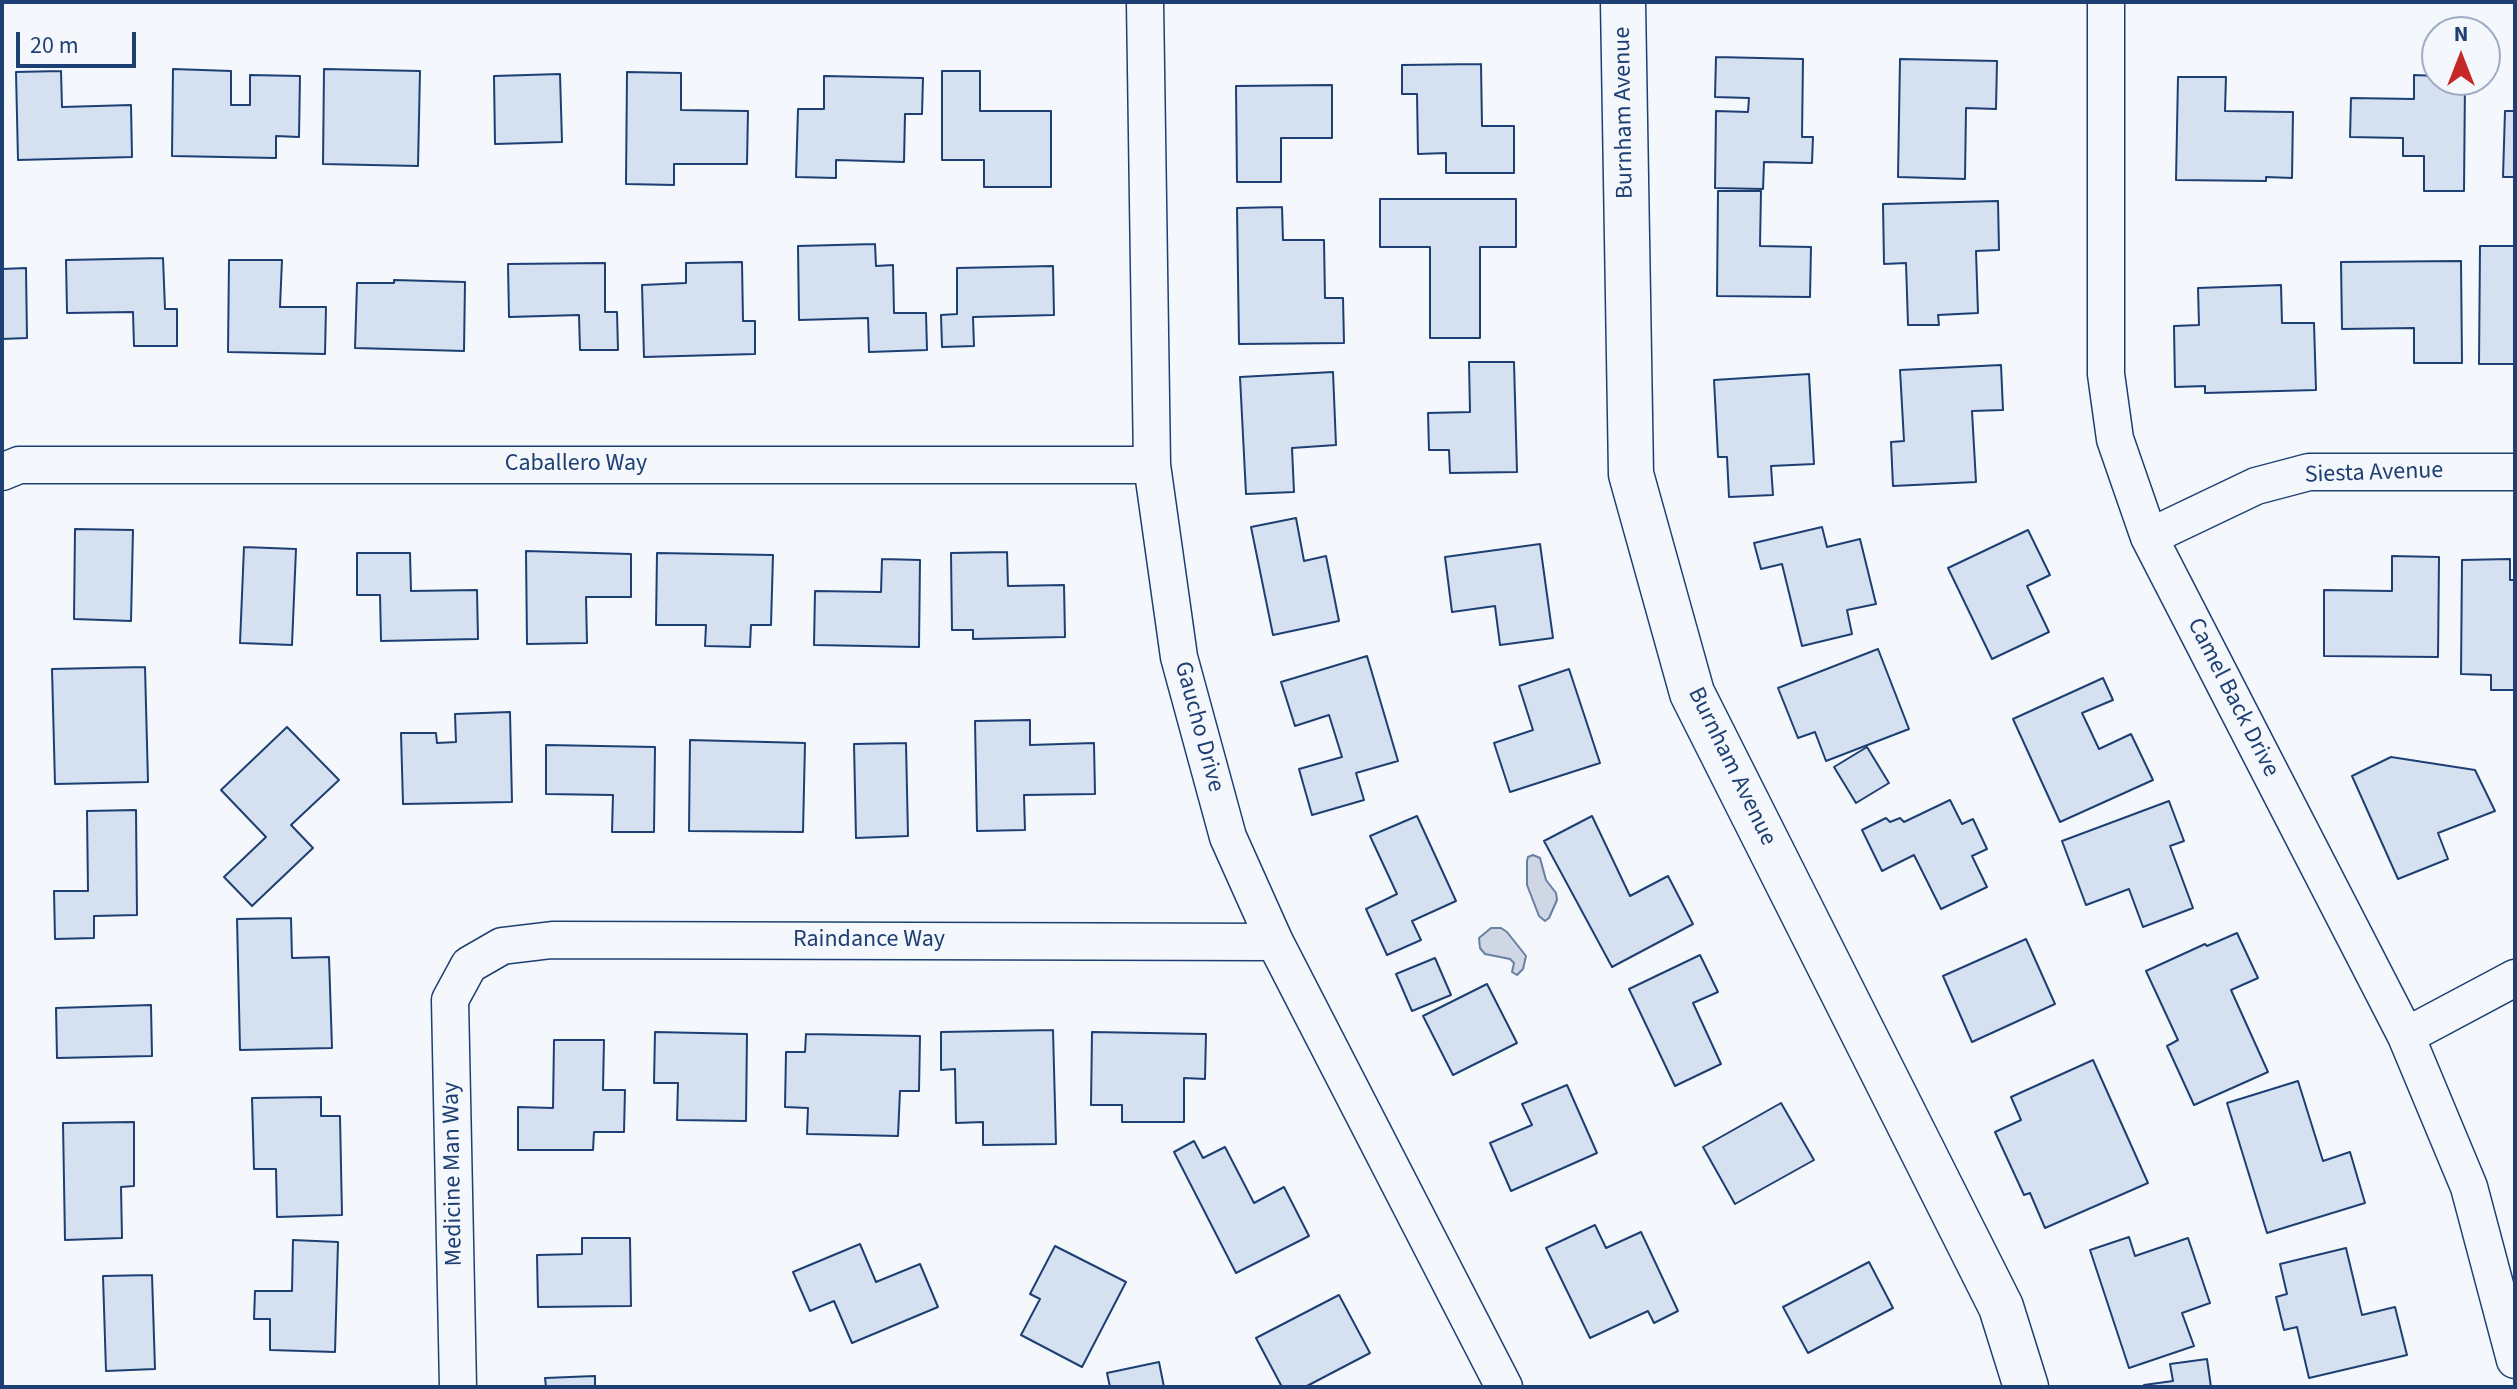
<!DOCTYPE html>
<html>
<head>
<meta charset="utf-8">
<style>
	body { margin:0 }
	#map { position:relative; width:2517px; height:1389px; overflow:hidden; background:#f4f7fb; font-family:"Source Sans 3",sans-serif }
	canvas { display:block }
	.frame { position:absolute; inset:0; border:4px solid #1d3f73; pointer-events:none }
	.north { position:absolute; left:2421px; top:16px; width:80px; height:80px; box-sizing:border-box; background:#f4f7fb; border:2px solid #9eadc5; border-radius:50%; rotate:0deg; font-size:22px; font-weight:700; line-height:32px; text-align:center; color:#1d3f73 }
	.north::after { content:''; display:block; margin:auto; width:28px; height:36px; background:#c62828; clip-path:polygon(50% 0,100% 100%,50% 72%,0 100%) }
	.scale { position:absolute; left:16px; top:32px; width:120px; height:36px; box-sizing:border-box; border:4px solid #1d3f73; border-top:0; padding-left:10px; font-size:24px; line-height:28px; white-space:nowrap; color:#1d3f73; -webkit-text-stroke:6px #f4f7fb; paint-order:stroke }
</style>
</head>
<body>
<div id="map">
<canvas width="2517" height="1389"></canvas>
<div class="frame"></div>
<div class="north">N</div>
<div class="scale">20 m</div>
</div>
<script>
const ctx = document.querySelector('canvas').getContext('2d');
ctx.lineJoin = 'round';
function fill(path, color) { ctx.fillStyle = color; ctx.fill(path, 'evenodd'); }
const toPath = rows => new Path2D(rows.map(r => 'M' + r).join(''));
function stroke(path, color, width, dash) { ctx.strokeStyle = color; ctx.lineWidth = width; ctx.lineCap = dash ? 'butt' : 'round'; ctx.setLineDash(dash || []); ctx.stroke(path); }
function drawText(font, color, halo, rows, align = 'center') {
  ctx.font = font + ' "Source Sans 3",sans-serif'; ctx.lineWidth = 6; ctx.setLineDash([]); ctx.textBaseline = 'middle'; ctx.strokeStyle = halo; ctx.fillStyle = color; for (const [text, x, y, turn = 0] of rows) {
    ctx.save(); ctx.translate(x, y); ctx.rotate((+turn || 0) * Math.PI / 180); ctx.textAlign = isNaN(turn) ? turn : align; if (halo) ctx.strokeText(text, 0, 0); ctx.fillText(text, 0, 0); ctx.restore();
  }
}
const water = toPath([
	[1533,855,1540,858,1546,880,1556,893,1557,900,1549,918,1545,921,1539,916,1527,885,1527,861,1528,857,1533,855],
	[1491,928,1501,928,1507,932,1526,956,1523,969,1517,975,1512,972,1514,963,1510,959,1485,954,1480,948,1479,938,1491,928]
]);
fill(water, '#cfd7e4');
stroke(water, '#687fa3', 2);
const building = toPath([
	[1716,57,1803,59,1802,137,1813,137,1812,163,1764,162,1763,189,1715,188,1716,111,1748,112,1749,98,1715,97,1716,57],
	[1900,59,1997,61,1996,109,1966,108,1965,179,1898,177,1900,59],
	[1481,64,1482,126,1514,126,1514,173,1446,173,1446,153,1418,154,1417,94,1402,94,1402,65,1481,64],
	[173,69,231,71,231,105,250,105,250,75,300,76,299,137,276,136,276,158,172,156,173,69],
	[324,69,420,71,418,166,323,164,324,69],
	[61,71,62,107,131,105,132,157,18,160,16,72,61,71],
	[942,71,980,71,980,111,1051,111,1051,187,984,187,984,160,942,160,942,71],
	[627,72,681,73,681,110,748,111,747,164,674,164,674,185,626,184,627,72],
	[560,74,562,142,495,144,494,76,560,74],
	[2414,75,2437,76,2437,80,2465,80,2464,191,2424,191,2424,156,2403,156,2403,138,2350,137,2351,98,2414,99,2414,75],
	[824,76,923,78,922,114,905,114,904,162,836,160,836,178,796,177,798,109,824,109,824,76],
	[2178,77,2226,77,2225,111,2293,112,2292,178,2266,177,2266,181,2176,180,2178,77],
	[1332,85,1332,138,1281,138,1281,182,1237,182,1236,86,1332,85],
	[2505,111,2515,111,2515,177,2503,177,2505,111],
	[1718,191,1761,191,1760,246,1811,247,1810,297,1717,296,1718,191],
	[1380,199,1516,199,1516,247,1480,247,1480,338,1430,338,1430,247,1380,247,1380,199],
	[1998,201,1999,250,1976,251,1978,313,1938,315,1939,325,1908,325,1906,263,1884,264,1883,204,1998,201],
	[1282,207,1283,240,1324,240,1325,298,1343,298,1344,343,1239,344,1237,208,1282,207],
	[875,244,876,266,893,265,894,313,926,313,927,350,869,352,868,318,799,320,798,246,875,244],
	[2480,246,2515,246,2515,364,2479,364,2480,246],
	[163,258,165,309,177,309,177,346,134,346,133,312,67,313,66,260,163,258],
	[229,260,282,260,280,307,326,307,325,354,228,352,229,260],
	[2461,261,2462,363,2414,363,2414,328,2342,329,2341,262,2461,261],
	[742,262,743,321,755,321,755,354,644,357,642,285,686,283,686,263,742,262],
	[605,263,605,312,617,312,618,350,580,350,579,315,509,317,508,264,605,263],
	[1053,266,1054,315,973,317,974,346,942,347,941,315,957,314,957,268,1053,266],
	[26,268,27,338,2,339,2,269,26,268],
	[394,280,465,282,464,351,355,348,357,283,394,283,394,280],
	[2281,285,2282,323,2314,323,2316,390,2205,393,2205,386,2175,387,2174,326,2199,325,2198,288,2281,285],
	[1469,362,1514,362,1517,472,1450,473,1449,450,1429,450,1428,413,1470,412,1469,362],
	[2001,365,2003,410,1972,411,1976,482,1893,486,1891,442,1904,441,1900,370,2001,365],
	[1333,372,1336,445,1292,448,1294,492,1246,494,1240,377,1333,372],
	[1809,374,1814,464,1771,466,1773,495,1729,497,1727,457,1718,457,1714,380,1809,374],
	[1296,518,1304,561,1326,556,1339,621,1273,635,1251,527,1296,518],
	[1822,527,1827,547,1860,539,1876,604,1847,610,1852,634,1802,646,1782,564,1761,569,1754,543,1822,527],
	[75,529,133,530,131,621,74,619,75,529],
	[2028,530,2050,575,2027,586,2049,632,1992,659,1948,568,2028,530],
	[1540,544,1553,638,1500,645,1495,606,1452,612,1445,557,1540,544],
	[244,547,296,549,292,645,240,643,244,547],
	[526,551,631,554,631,597,586,597,587,643,527,644,526,551],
	[1007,552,1008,586,1064,585,1065,637,973,639,973,630,952,630,951,553,1007,552],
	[357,553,410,553,411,591,477,590,478,639,381,641,380,595,357,595,357,553],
	[657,553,773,555,771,625,751,625,750,647,705,646,706,625,656,625,657,553],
	[2392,556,2439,557,2438,657,2324,656,2324,590,2392,591,2392,556],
	[882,559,920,560,919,647,814,645,815,591,881,592,882,559],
	[2510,559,2510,580,2515,580,2515,690,2491,690,2491,675,2461,674,2462,560,2510,559],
	[1878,649,1909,729,1826,761,1815,732,1798,738,1778,688,1878,649],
	[1367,656,1398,761,1356,773,1364,800,1312,815,1299,769,1342,757,1329,715,1295,726,1281,682,1367,656],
	[145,667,148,782,55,784,52,669,145,667],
	[1569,669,1600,763,1510,792,1494,743,1533,730,1519,686,1569,669],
	[2103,678,2113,700,2082,713,2099,749,2131,734,2153,780,2060,822,2013,719,2103,678],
	[510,712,512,802,403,804,401,733,436,733,437,743,456,742,455,714,510,712],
	[1030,720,1030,745,1094,743,1095,794,1024,795,1025,830,977,831,975,721,1030,720],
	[287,727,339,780,291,825,313,848,252,906,224,877,266,837,221,790,287,727],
	[690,740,805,743,803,832,689,831,690,740],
	[906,743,908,836,856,838,854,744,906,743],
	[546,745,655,747,654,832,612,832,613,795,546,794,546,745],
	[1867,747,1889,783,1856,803,1834,767,1867,747],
	[2391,757,2475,770,2495,811,2438,833,2448,859,2398,879,2352,776,2391,757],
	[1950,800,1962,824,1973,819,1987,849,1972,856,1987,887,1941,909,1914,855,1882,871,1862,830,1886,818,1890,822,1900,818,1904,822,1950,800],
	[2169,801,2184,841,2170,846,2193,908,2143,927,2129,889,2086,905,2062,841,2169,801],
	[136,810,137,915,94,916,94,938,55,939,54,891,88,891,87,811,136,810],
	[1417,816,1456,901,1412,921,1421,940,1387,955,1366,909,1397,894,1370,836,1417,816],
	[1592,816,1630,896,1668,876,1693,924,1612,967,1544,841,1592,816],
	[291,918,292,958,329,957,332,1048,240,1050,237,919,291,918],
	[2237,933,2258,978,2231,990,2268,1072,2194,1105,2167,1046,2178,1040,2146,971,2205,944,2207,946,2237,933],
	[2026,939,2055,1004,1972,1042,1943,976,2026,939],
	[1700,955,1718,992,1693,1003,1721,1064,1675,1086,1629,989,1700,955],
	[1435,958,1451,995,1412,1011,1396,974,1435,958],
	[1487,984,1517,1043,1453,1075,1423,1016,1487,984],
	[151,1005,152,1056,57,1058,56,1008,151,1005],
	[1053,1030,1056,1144,983,1145,983,1122,956,1123,955,1069,941,1070,941,1032,1053,1030],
	[655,1032,747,1034,746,1121,677,1120,678,1083,654,1083,655,1032],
	[1092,1032,1206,1034,1205,1079,1184,1078,1184,1122,1122,1122,1122,1105,1091,1105,1092,1032],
	[806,1034,920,1036,919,1091,900,1091,898,1136,807,1134,808,1108,785,1107,786,1052,805,1052,806,1034],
	[554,1040,604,1040,603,1090,625,1090,624,1132,594,1132,593,1150,518,1150,518,1107,553,1108,554,1040],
	[2093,1060,2148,1183,2045,1228,2030,1193,2024,1195,1995,1132,2021,1120,2011,1097,2093,1060],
	[2298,1081,2323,1161,2350,1152,2365,1203,2267,1233,2227,1103,2298,1081],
	[1567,1085,1597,1153,1511,1191,1490,1143,1532,1125,1522,1104,1567,1085],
	[321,1097,321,1116,340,1116,342,1215,277,1217,276,1169,254,1169,252,1098,321,1097],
	[1781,1103,1814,1160,1735,1204,1703,1147,1781,1103],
	[134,1122,134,1186,121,1187,122,1238,65,1240,63,1123,134,1122],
	[1194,1141,1203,1158,1225,1147,1254,1203,1284,1187,1309,1236,1236,1273,1174,1152,1194,1141],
	[1595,1225,1606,1248,1641,1232,1678,1311,1654,1323,1648,1311,1590,1338,1546,1248,1595,1225],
	[2129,1237,2135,1256,2188,1238,2210,1303,2182,1313,2194,1346,2129,1368,2090,1250,2129,1237],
	[582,1238,630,1238,631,1306,538,1307,537,1255,582,1254,582,1238],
	[293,1240,338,1242,335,1352,270,1350,270,1319,254,1319,255,1291,292,1291,293,1240],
	[860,1244,876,1282,920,1264,938,1307,852,1343,834,1301,810,1311,793,1272,860,1244],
	[1055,1246,1126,1282,1082,1367,1021,1335,1040,1299,1030,1294,1055,1246],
	[2346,1248,2362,1315,2395,1307,2407,1355,2309,1378,2297,1327,2284,1330,2276,1297,2287,1294,2280,1264,2346,1248],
	[1869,1262,1893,1308,1808,1353,1783,1307,1869,1262],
	[152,1275,155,1369,106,1371,103,1276,152,1275],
	[1339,1295,1370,1353,1305,1387,1282,1387,1256,1338,1339,1295],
	[2207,1359,2211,1387,2144,1387,2144,1385,2173,1381,2170,1364,2207,1359],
	[1159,1362,1164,1387,1110,1387,1107,1373,1159,1362],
	[595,1376,595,1387,546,1387,545,1378,595,1376]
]);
fill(building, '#d5e0f0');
stroke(building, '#1d3f73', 2);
const minor = toPath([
	[1145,2,1152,465,1179,657,1228,837,1275,942,1504,1387],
	[2106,2,2106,374,2115,439,2149,537,2406,1036,2469,1187,2515,1360],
	[2,472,19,465,1152,465],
	[2149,537,2256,486,2309,472,2515,472],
	[2406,1036,2515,978],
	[458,1387,450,1000,469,965,502,946,552,940,1275,942]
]);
const tertiary = toPath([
	[1623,2,1631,474,1692,693,2001,1307,2026,1387]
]);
stroke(minor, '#1d3f73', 39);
stroke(tertiary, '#1d3f73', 47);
stroke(minor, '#f4f7fb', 36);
stroke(tertiary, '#f4f7fb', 44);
drawText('24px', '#1d3f73', '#f4f7fb', [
	["Burnham Avenue",1625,113,-91],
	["Caballero Way",576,465],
	["Siesta Avenue",2374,474,-2],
	["Camel Back Drive",2232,698,63],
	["Gaucho Drive",1198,727,75],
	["Burnham Avenue",1731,767,64],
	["Raindance Way",869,941],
	["Medicine Man Way",454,1174,-91]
]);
</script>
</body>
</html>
